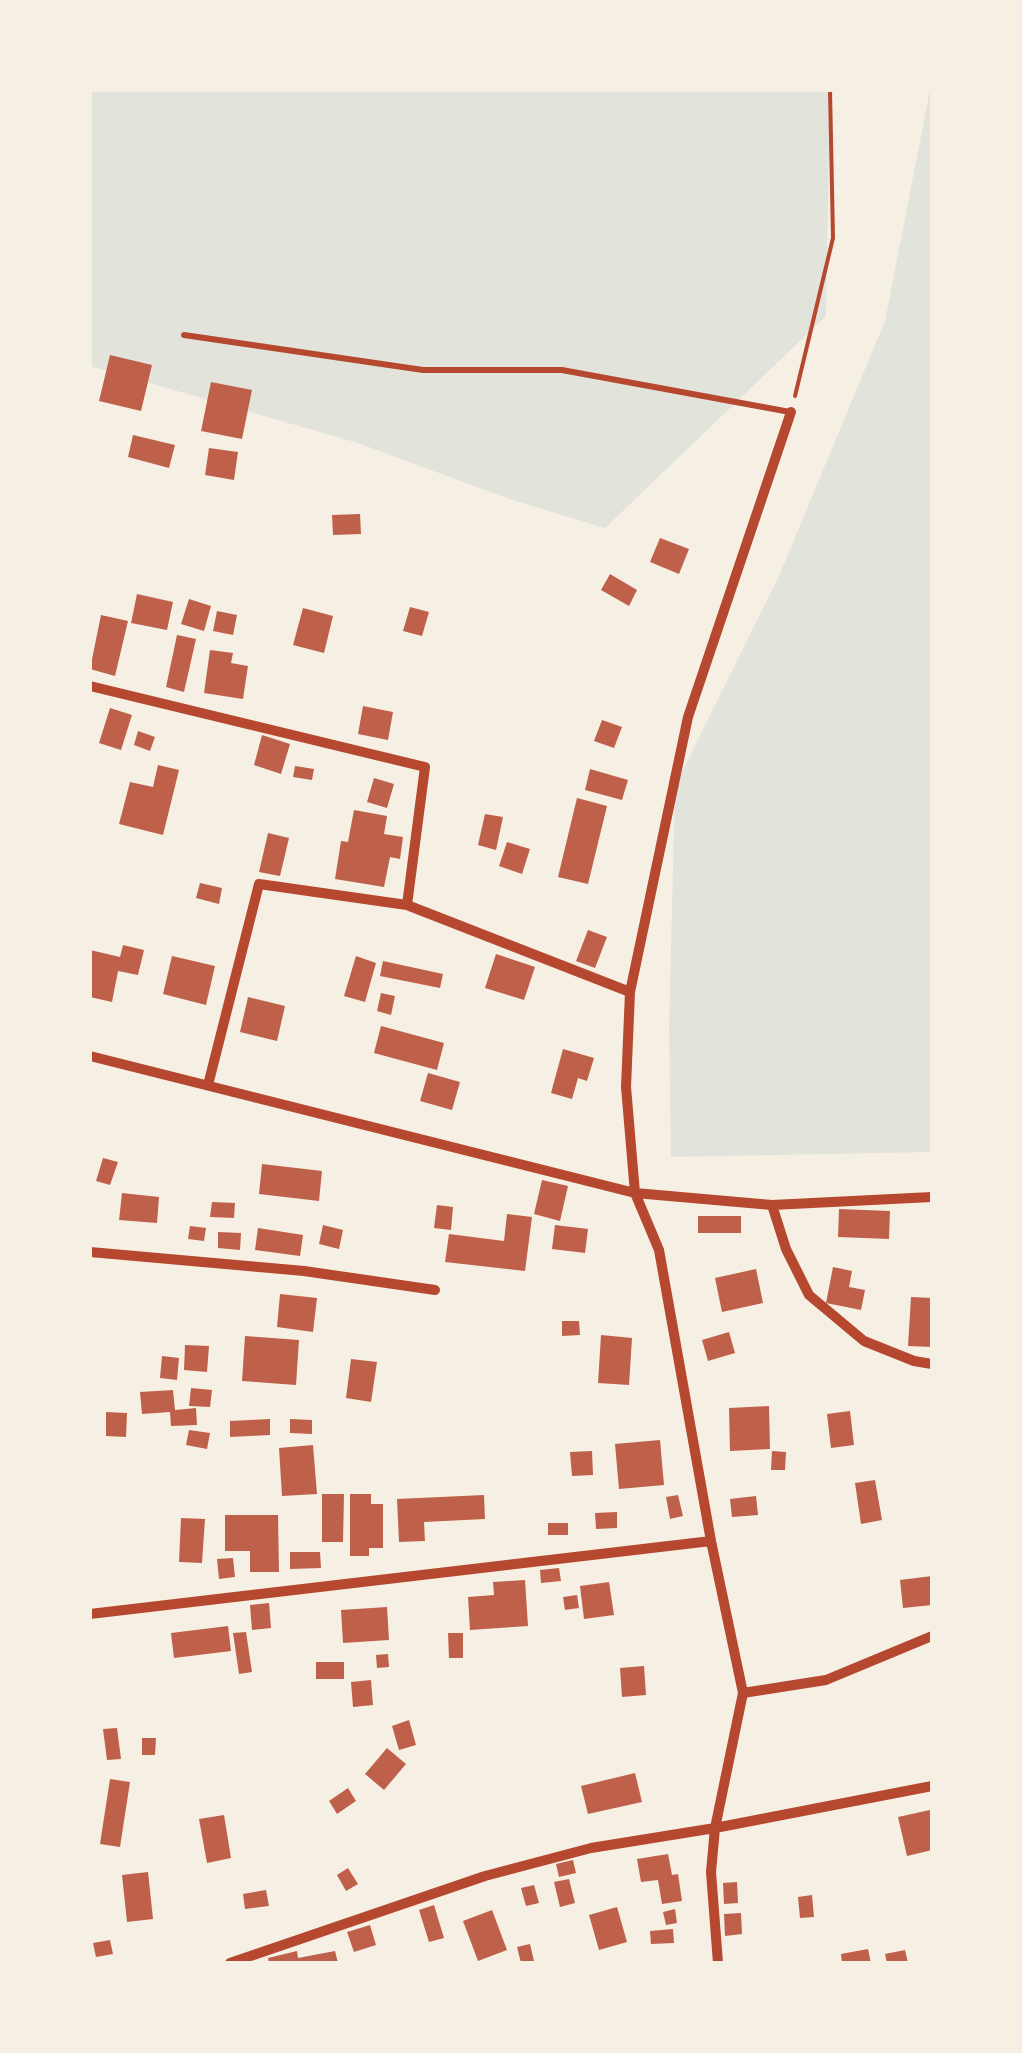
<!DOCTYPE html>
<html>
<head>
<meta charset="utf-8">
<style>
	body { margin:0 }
	#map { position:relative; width:1022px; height:2053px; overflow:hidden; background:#f6efe4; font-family:Montserrat,sans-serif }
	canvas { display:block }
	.frame { position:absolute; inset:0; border:92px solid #f6efe4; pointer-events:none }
</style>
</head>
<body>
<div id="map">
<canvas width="1022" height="2053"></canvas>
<div class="frame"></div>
</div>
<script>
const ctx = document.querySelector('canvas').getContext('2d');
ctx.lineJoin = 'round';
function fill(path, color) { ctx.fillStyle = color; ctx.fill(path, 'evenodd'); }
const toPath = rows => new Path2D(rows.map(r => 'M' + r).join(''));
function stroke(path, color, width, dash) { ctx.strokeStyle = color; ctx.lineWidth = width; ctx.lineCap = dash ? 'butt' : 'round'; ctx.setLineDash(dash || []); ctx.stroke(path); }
fill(toPath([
	[90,90,830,90,826,316,605,528,509,499,358,443,90,366],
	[930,90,932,1152,671,1157,669,1030,675,786,779,576,885,321]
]), '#e2e4dc');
fill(toPath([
	[110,355,152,365,141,411,99,401],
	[211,382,252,390,242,439,201,431],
	[133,435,175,445,169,468,128,457],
	[209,448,238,452,234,480,205,475],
	[360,514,361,534,333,535,332,515],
	[660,538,689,549,679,574,650,562],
	[610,574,637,590,629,606,601,590],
	[137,594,173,602,167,630,131,623],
	[189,599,211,606,204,631,181,624],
	[410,607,429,612,422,636,403,631],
	[303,608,333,616,324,653,293,645],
	[217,611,237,615,233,635,213,631],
	[101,615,128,621,115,676,90,669],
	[177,635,196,639,184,692,166,687],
	[210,650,233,653,231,663,248,666,243,699,204,693],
	[363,706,393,712,388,740,358,734],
	[110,708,132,715,121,750,99,743],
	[602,720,622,727,614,748,594,741],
	[138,731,155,737,150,751,134,745],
	[262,735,290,744,281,774,254,765],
	[158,765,179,770,163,835,119,824,130,782,153,787],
	[295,766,314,769,312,780,293,777],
	[590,769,628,780,622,800,585,790],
	[374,778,394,784,387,808,367,802],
	[577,798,607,806,588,884,558,877],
	[354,810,387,816,384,834,403,837,400,859,390,857,384,887,335,879,341,841,348,842],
	[485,814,503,817,496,850,478,845],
	[268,833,289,838,280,876,259,872],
	[507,842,530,849,522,874,499,866],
	[200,883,222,888,219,904,196,898],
	[588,930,607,937,595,968,576,961],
	[123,945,144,950,138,975,118,971,112,1002,90,997,90,950,120,957],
	[496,954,535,967,524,1000,485,988],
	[172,956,215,966,206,1005,163,994],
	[356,956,376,963,365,1002,344,996],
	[383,961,443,974,440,988,380,976],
	[381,993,395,996,391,1015,377,1011],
	[248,997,285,1006,277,1041,240,1032],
	[381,1026,444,1043,437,1070,374,1053],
	[563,1049,594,1058,587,1081,578,1078,572,1099,551,1093],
	[428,1073,460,1082,452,1110,420,1101],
	[103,1158,118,1162,110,1185,96,1181],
	[262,1164,322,1171,319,1201,259,1194],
	[542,1180,568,1186,560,1221,534,1214],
	[122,1193,159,1197,157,1223,119,1220],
	[212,1202,235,1203,234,1218,210,1217],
	[437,1205,453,1207,451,1230,434,1228],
	[839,1209,890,1211,889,1239,838,1237],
	[507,1214,532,1217,525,1271,445,1262,449,1234,504,1241],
	[698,1216,741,1216,741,1233,698,1233],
	[323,1225,343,1230,339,1249,319,1244],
	[555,1225,588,1229,585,1253,552,1249],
	[190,1226,206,1228,204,1241,188,1239],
	[258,1228,303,1235,300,1256,255,1250],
	[218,1232,241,1233,240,1250,218,1248],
	[833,1267,852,1271,849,1287,865,1290,861,1310,826,1303],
	[756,1269,763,1303,722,1312,715,1278],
	[280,1294,317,1298,313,1332,277,1327],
	[911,1297,932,1298,932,1347,908,1346],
	[562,1321,579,1321,580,1335,562,1336],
	[729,1332,735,1353,708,1361,702,1340],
	[601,1335,632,1338,629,1385,598,1383],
	[245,1336,299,1340,296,1385,242,1381],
	[185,1345,209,1346,207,1372,184,1370],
	[162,1356,179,1358,177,1380,160,1378],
	[351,1359,377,1362,371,1402,346,1398],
	[191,1388,212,1390,210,1407,189,1406],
	[173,1390,175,1410,196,1408,197,1425,171,1426,170,1412,142,1414,140,1392],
	[769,1406,770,1449,730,1451,729,1408],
	[850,1411,854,1445,831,1448,827,1414],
	[106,1412,127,1413,126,1437,106,1436],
	[270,1419,270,1435,230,1437,230,1421],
	[290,1419,312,1420,312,1434,290,1433],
	[189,1430,210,1433,207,1449,186,1445],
	[660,1440,664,1485,619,1489,615,1444],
	[313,1445,317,1494,282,1496,279,1448],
	[592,1451,593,1475,572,1476,570,1452],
	[772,1451,786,1452,785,1470,771,1470],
	[875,1480,882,1520,861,1524,855,1483],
	[322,1494,344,1494,343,1542,322,1542],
	[350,1494,371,1494,371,1504,383,1504,383,1548,369,1548,369,1556,350,1556],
	[484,1495,485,1519,424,1522,425,1541,399,1542,397,1499],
	[678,1495,683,1516,670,1519,666,1497],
	[756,1496,758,1515,732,1517,730,1499],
	[617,1512,617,1528,596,1529,595,1513],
	[225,1515,278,1515,279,1572,250,1572,250,1551,225,1551],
	[181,1518,205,1519,202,1563,179,1562],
	[548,1523,568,1523,568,1535,548,1535],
	[290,1552,320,1552,321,1568,290,1569],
	[233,1558,235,1577,219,1579,217,1559],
	[559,1568,561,1581,541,1583,540,1570],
	[932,1576,932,1605,903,1608,900,1580],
	[525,1580,528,1626,470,1630,468,1597,494,1595,493,1582],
	[609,1582,614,1615,584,1619,580,1586],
	[577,1595,579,1608,565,1610,563,1597],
	[269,1603,271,1628,252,1630,250,1605],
	[387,1607,389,1640,343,1643,341,1610],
	[228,1626,231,1651,174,1658,171,1633],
	[246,1632,252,1672,239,1674,233,1633],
	[448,1633,463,1633,463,1658,449,1658],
	[388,1654,389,1667,377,1668,376,1655],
	[316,1662,344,1662,344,1679,316,1679],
	[644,1666,646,1695,622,1697,620,1668],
	[371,1680,373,1705,353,1707,351,1682],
	[409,1720,416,1745,399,1750,392,1726],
	[117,1728,121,1759,107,1760,103,1729],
	[142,1738,156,1738,155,1755,142,1755],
	[387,1748,406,1764,384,1790,365,1774],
	[635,1773,642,1802,588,1814,581,1786],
	[110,1779,130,1782,120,1847,100,1844],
	[348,1788,356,1801,337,1814,329,1801],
	[930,1810,932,1850,907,1856,898,1817],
	[224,1815,231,1858,207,1863,199,1819],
	[668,1854,672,1875,678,1874,682,1901,662,1904,658,1880,641,1882,637,1859],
	[573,1860,576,1873,559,1877,556,1864],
	[348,1868,358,1884,346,1891,337,1875],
	[148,1872,153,1919,127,1922,122,1875],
	[569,1879,575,1903,560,1907,554,1882],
	[737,1882,738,1903,724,1904,723,1883],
	[534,1885,539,1903,526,1906,521,1888],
	[266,1890,269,1906,245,1909,243,1894],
	[812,1895,814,1917,800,1918,798,1897],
	[434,1905,444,1938,429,1942,419,1910],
	[617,1907,627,1942,599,1950,589,1915],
	[675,1909,677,1923,666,1925,663,1912],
	[492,1910,507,1950,478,1961,463,1921],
	[741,1913,742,1934,725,1936,724,1914],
	[370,1925,376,1945,354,1952,347,1932],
	[673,1929,674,1943,651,1944,650,1931],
	[110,1940,113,1954,96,1957,93,1943],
	[530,1944,534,1961,521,1963,517,1947],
	[868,1949,871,1963,842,1963,841,1954],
	[905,1950,908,1963,887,1963,885,1954],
	[297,1951,298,1958,335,1951,338,1963,269,1963,268,1958]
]), '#bf614a');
stroke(toPath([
	[795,396,833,238,830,90]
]), '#b5482f', 4);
stroke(toPath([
	[184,335,423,370,562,370,790,412]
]), '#b5482f', 6);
stroke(toPath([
	[90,686,425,767,407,905,630,992],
	[90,1056,635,1193,772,1205,932,1197],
	[208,1085,259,884,407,905],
	[772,1205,786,1249,809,1295,864,1341,914,1361,932,1364],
	[90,1252,304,1271,435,1290],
	[90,1614,711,1541],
	[743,1693,826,1680,932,1636],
	[230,1963,485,1876,591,1848,715,1828,932,1786],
	[718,1963,711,1872,715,1828,743,1693,711,1541,659,1250,635,1193,626,1087,630,992,688,717,791,412]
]), '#b5482f', 10);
</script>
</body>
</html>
